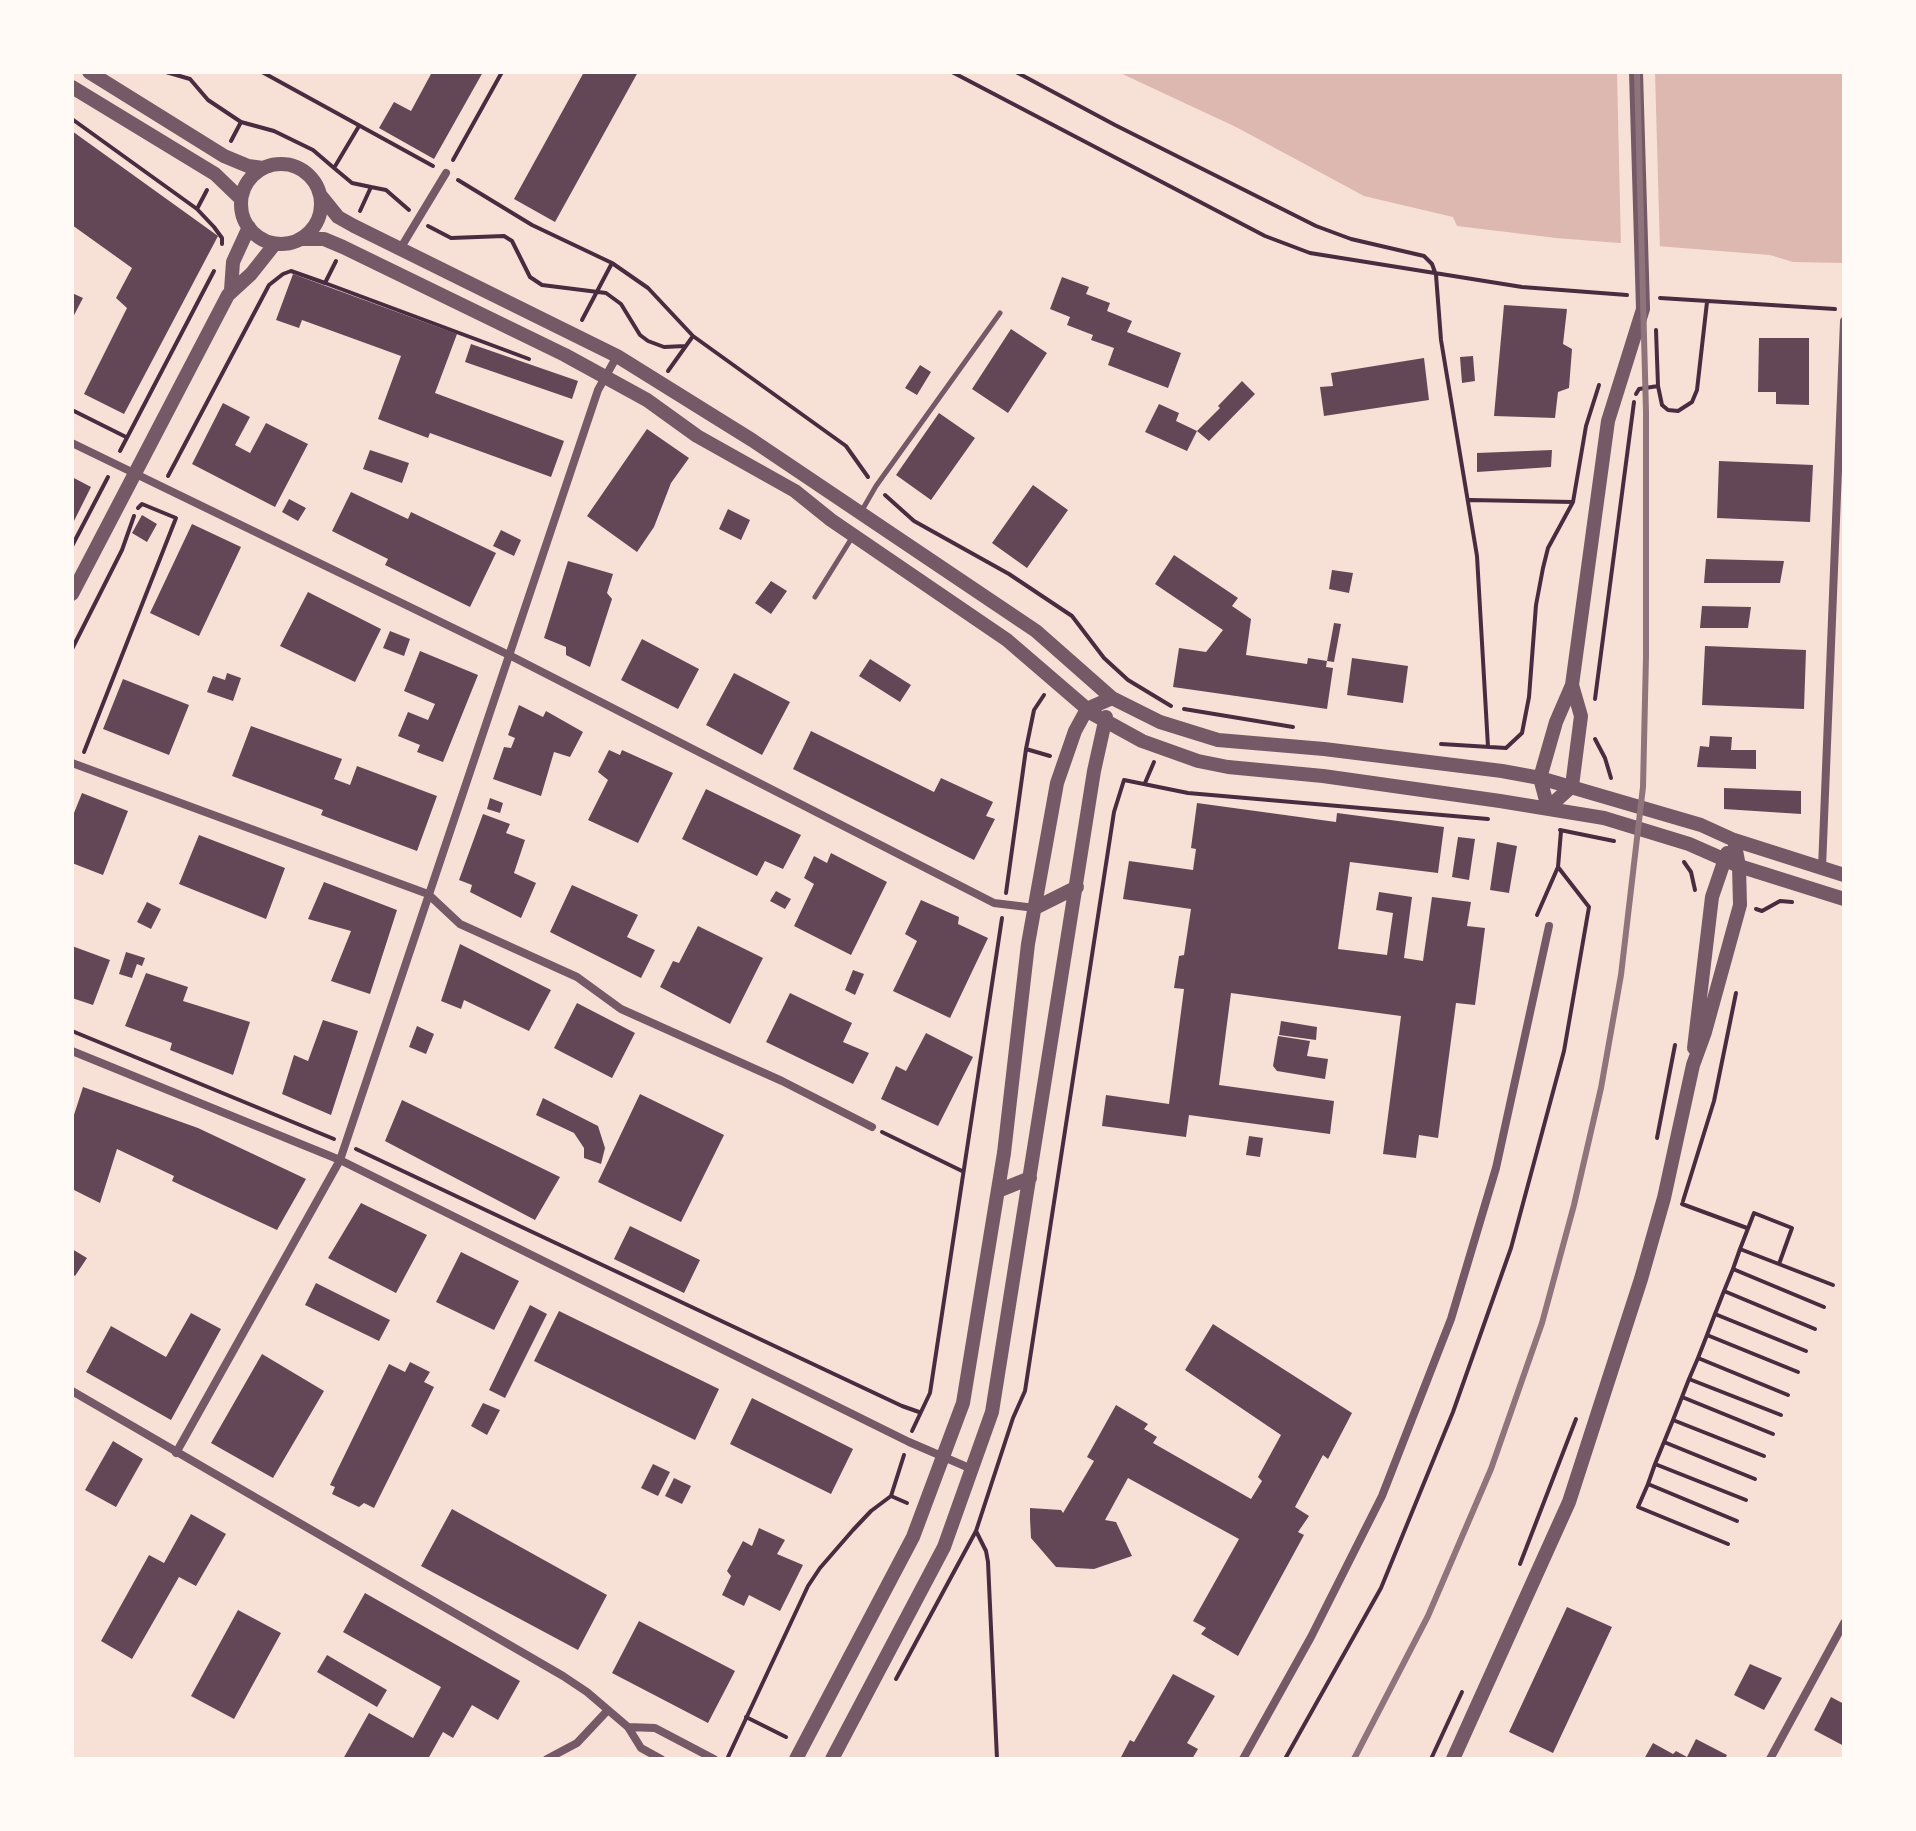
<!DOCTYPE html>
<html>
<head>
<meta charset="utf-8">
<style>
	body { margin:0 }
	#map { position:relative; width:1916px; height:1831px; overflow:hidden; background:#f7e1d7; font-family:Poppins,sans-serif }
	canvas { display:block }
	.frame { position:absolute; inset:0; border:74px solid #fffaf5; pointer-events:none }
</style>
</head>
<body>
<div id="map">
<canvas width="1916" height="1831"></canvas>
<div class="frame"></div>
</div>
<script>
const ctx = document.querySelector('canvas').getContext('2d');
ctx.lineJoin = 'round';
function fill(path, color) { ctx.fillStyle = color; ctx.fill(path, 'evenodd'); }
const toPath = rows => new Path2D(rows.map(r => 'M' + r).join(''));
function stroke(path, color, width, dash) { ctx.strokeStyle = color; ctx.lineWidth = width; ctx.lineCap = dash ? 'butt' : 'round'; ctx.setLineDash(dash || []); ctx.stroke(path); }
fill(toPath([
	[1118,72,1844,72,1844,263,1793,262,1770,255,1556,238,1457,226,1453,217,1364,196,1236,127]
]), '#dcb8b0');
fill(toPath([
	[1617,72,1655,72,1660,251,1621,247]
]), '#f7e1d7');
fill(toPath([
	[427,72,483,72,434,159,379,128,394,102,411,111,431,74],
	[584,72,638,72,555,222,514,199],
	[72,131,218,236,124,414,84,394,127,308,116,298,132,268,72,225],
	[293,274,457,334,435,393,564,441,551,477,430,433,428,438,378,419,401,356,302,320,299,328,276,320],
	[1062,277,1089,287,1086,294,1110,303,1107,311,1132,321,1127,332,1181,353,1168,388,1108,365,1114,348,1091,340,1093,335,1067,325,1070,317,1050,309],
	[72,293,83,298,72,319],
	[1504,305,1567,309,1563,344,1572,349,1569,388,1558,392,1555,418,1494,416],
	[1011,329,1047,353,1008,413,972,389],
	[1759,338,1809,338,1809,405,1776,404,1776,392,1758,392],
	[471,344,578,381,572,399,465,362],
	[1473,356,1475,381,1462,383,1460,357],
	[1424,358,1429,400,1324,416,1320,387,1333,386,1331,373],
	[920,365,931,372,917,395,905,388],
	[1242,381,1255,394,1209,441,1197,431,1187,451,1145,432,1159,404,1179,413,1176,421,1197,431,1220,408,1218,406],
	[223,403,250,417,235,445,250,453,266,423,308,444,275,507,192,464],
	[939,413,975,438,931,500,896,475],
	[647,429,689,458,671,483,654,527,637,552,587,516],
	[370,450,409,463,402,483,363,469],
	[1552,450,1551,467,1477,472,1477,453],
	[1719,461,1813,465,1810,522,1717,518],
	[72,477,91,487,72,525],
	[1033,485,1068,510,1027,568,992,543],
	[351,492,408,519,411,512,496,553,470,607,385,565,388,559,332,531],
	[289,499,306,508,298,521,282,512],
	[728,509,750,520,741,540,719,529],
	[142,515,157,524,147,542,132,533],
	[192,524,241,547,199,636,150,613],
	[501,530,521,540,514,556,493,546],
	[1174,555,1238,598,1232,606,1251,619,1246,655,1307,664,1308,658,1327,661,1326,667,1333,668,1327,709,1173,687,1179,648,1206,652,1223,630,1155,584],
	[1706,559,1784,561,1780,583,1704,583],
	[568,561,613,574,607,593,612,599,590,667,566,655,566,647,544,638],
	[1332,570,1353,573,1349,593,1329,589],
	[771,581,787,591,771,614,755,603],
	[308,592,381,629,355,682,280,646],
	[1702,606,1751,607,1748,628,1700,628],
	[1334,623,1341,624,1334,662,1327,661],
	[390,631,410,639,404,656,383,648],
	[642,639,699,669,678,709,621,680],
	[1705,646,1806,650,1804,709,1702,705],
	[420,651,478,675,443,762,417,752,420,745,398,736,408,712,428,720,435,704,404,691],
	[1352,658,1408,666,1403,703,1347,695],
	[870,659,911,685,900,702,859,676],
	[227,673,241,678,233,701,207,692,213,676,225,680],
	[734,673,790,702,762,755,706,725],
	[123,679,189,705,169,755,103,729],
	[519,705,543,717,546,711,583,732,570,757,554,752,541,796,493,779,504,747,511,748,515,738,508,735],
	[251,726,342,759,334,779,350,785,357,766,437,796,417,851,321,815,323,810,232,776],
	[811,731,934,792,941,778,993,802,986,816,995,819,974,860,793,769],
	[1710,736,1732,737,1731,750,1756,750,1756,769,1697,767,1700,746,1709,747],
	[609,750,620,755,622,750,673,773,638,843,588,820,608,780,598,772],
	[1724,788,1801,791,1801,814,1724,809],
	[706,789,801,835,783,869,765,861,757,876,682,839],
	[82,793,128,811,103,875,72,863,72,818],
	[490,798,503,803,500,813,487,809],
	[1197,803,1336,822,1337,813,1444,827,1438,873,1350,862,1338,949,1387,955,1393,913,1376,910,1379,892,1412,897,1404,958,1423,961,1432,897,1471,902,1467,926,1485,928,1475,1005,1456,1003,1438,1138,1419,1135,1416,1158,1383,1154,1401,1016,1231,993,1219,1085,1334,1101,1330,1134,1189,1115,1186,1137,1102,1126,1106,1095,1169,1104,1184,989,1174,988,1179,956,1184,955,1191,909,1123,899,1129,861,1193,870,1196,849,1191,848],
	[483,814,510,824,506,833,525,840,514,873,536,883,521,918,470,892,472,885,459,880],
	[199,835,285,868,266,919,179,884],
	[1458,837,1475,839,1469,880,1452,877],
	[1497,842,1517,846,1509,893,1490,890],
	[831,853,887,882,851,955,794,926,814,884,804,878,814,856,827,863],
	[324,882,397,910,370,994,331,981,351,931,308,919],
	[572,885,638,915,627,937,655,950,641,978,550,932],
	[776,891,791,899,785,909,770,901],
	[921,900,959,917,958,924,988,938,950,1018,893,991,917,941,905,934],
	[147,902,161,909,151,929,137,922],
	[698,926,763,958,730,1024,660,987,673,961,679,963],
	[460,944,551,990,529,1031,464,1000,461,1009,441,1001],
	[72,946,110,960,93,1005,72,998],
	[126,952,145,958,142,966,137,964,132,978,119,974],
	[853,970,864,974,855,995,845,990],
	[146,973,188,987,183,1001,250,1022,233,1075,170,1050,172,1043,125,1026],
	[790,993,852,1023,843,1042,869,1053,853,1084,766,1042],
	[577,1003,635,1033,612,1078,554,1048],
	[323,1020,358,1031,331,1115,282,1094,294,1055,308,1061],
	[1281,1021,1317,1027,1316,1040,1279,1035],
	[417,1026,434,1034,426,1054,409,1047],
	[926,1033,973,1057,938,1126,881,1099,896,1066,906,1071],
	[1278,1036,1310,1041,1307,1056,1328,1059,1325,1079,1277,1071,1273,1066],
	[83,1087,198,1128,306,1179,277,1230,172,1181,174,1176,117,1149,100,1203,72,1189,72,1121],
	[640,1094,724,1135,681,1222,598,1182],
	[543,1098,598,1126,605,1148,601,1164,584,1158,584,1148,574,1133,536,1115],
	[402,1100,560,1177,535,1220,385,1141],
	[1249,1136,1263,1138,1260,1157,1246,1155],
	[361,1203,427,1235,396,1293,328,1258],
	[630,1226,700,1260,684,1293,614,1259],
	[72,1249,87,1258,75,1276,72,1274],
	[461,1252,519,1281,494,1330,436,1302],
	[316,1283,390,1320,379,1341,305,1305],
	[530,1305,547,1314,505,1398,489,1390],
	[559,1311,719,1389,695,1440,534,1361],
	[191,1313,221,1329,171,1420,86,1372,111,1326,166,1357],
	[1213,1324,1352,1413,1328,1459,1323,1455,1295,1507,1309,1516,1298,1532,1304,1535,1238,1656,1201,1634,1206,1628,1193,1621,1239,1539,1128,1478,1105,1520,1116,1522,1132,1556,1094,1569,1056,1567,1031,1538,1030,1519,1030,1508,1061,1510,1063,1513,1094,1461,1087,1457,1116,1405,1148,1424,1144,1429,1157,1437,1153,1443,1251,1499,1262,1481,1258,1477,1281,1435,1185,1370],
	[262,1354,324,1391,273,1478,211,1443],
	[410,1362,430,1372,424,1382,434,1387,374,1508,364,1503,359,1507,332,1494,335,1487,330,1485,389,1364,405,1372],
	[752,1398,853,1449,831,1494,730,1444],
	[483,1403,500,1410,487,1435,471,1426],
	[113,1441,143,1459,116,1507,85,1490],
	[653,1464,670,1472,658,1496,641,1488],
	[674,1478,691,1486,682,1504,665,1496],
	[452,1509,607,1595,578,1650,421,1566],
	[191,1514,226,1534,196,1586,179,1577,132,1659,101,1641,149,1555,164,1563],
	[759,1528,785,1540,777,1554,803,1565,780,1611,749,1595,744,1606,722,1595,731,1576,727,1571,743,1541,752,1546],
	[365,1593,520,1681,498,1720,472,1705,453,1738,443,1732,428,1759,343,1759,369,1713,413,1738,441,1687,343,1632],
	[1567,1607,1612,1627,1553,1753,1509,1732],
	[238,1610,281,1633,234,1719,191,1696],
	[639,1621,735,1671,708,1723,612,1673],
	[327,1655,387,1690,377,1707,317,1672],
	[1750,1664,1782,1678,1764,1710,1734,1695],
	[1173,1674,1215,1696,1187,1743,1198,1749,1192,1759,1120,1759,1130,1740,1134,1742],
	[1831,1697,1844,1704,1844,1746,1814,1730],
	[1696,1739,1727,1755,1725,1759,1644,1759,1653,1743,1673,1754,1676,1751,1687,1757]
]), '#644757');
stroke(toPath([
	[166,72,190,79,208,100,241,122,274,131,313,150,334,168],
	[262,72,433,166],
	[952,72,1265,236,1310,253,1522,287,1627,295],
	[1016,72,1115,125,1316,226,1351,239,1424,256,1432,264,1436,275,1441,340,1477,556,1488,747],
	[72,119,197,209,214,227,222,238,222,244],
	[359,126,334,168,352,183,371,187,360,211],
	[231,141,241,122],
	[453,160,502,72],
	[458,180,532,225,612,263,648,288,693,336,846,446,868,477],
	[371,187,386,190,409,210],
	[197,209,207,190],
	[428,226,451,238,504,236,512,241,530,277,542,285,606,293,621,304,640,335,648,341,664,347,685,346],
	[325,283,529,359],
	[1660,298,1835,309],
	[582,320,612,263],
	[1656,330,1658,386,1662,405,1668,410,1678,411,1692,402,1697,390,1707,302],
	[668,371,693,336],
	[1636,394,1639,389,1658,386],
	[72,410,126,437],
	[120,451,214,271],
	[168,476,269,285,283,274,291,271,325,283,336,261],
	[885,495,914,521,1009,574,1072,616,1104,658,1128,680,1171,706],
	[1470,500,1573,502],
	[72,546,108,477],
	[72,649,122,550,134,516],
	[1595,699,1634,402],
	[1184,709,1293,727],
	[1595,739,1605,758,1611,778],
	[1441,744,1506,748,1522,733,1529,697,1536,605,1543,568,1548,548,1573,502,1586,426,1599,385],
	[1026,749,1050,756],
	[84,752,176,518,142,504,138,508],
	[1145,783,1154,762],
	[1560,830,1614,841],
	[1684,862,1691,872,1695,890],
	[1006,893,1026,749,1034,710,1044,695],
	[1756,909,1762,911,1780,901,1792,902],
	[1537,915,1558,867],
	[72,1031,334,1139],
	[882,1132,962,1171],
	[1657,1138,1675,1045],
	[356,1149,902,1406,919,1412],
	[1683,1201,1714,1101,1736,993],
	[1682,1204,1747,1228],
	[1740,1249,1733,1269,1824,1307],
	[1779,1264,1792,1228,1754,1213,1740,1249,1833,1285],
	[1733,1269,1724,1291,1815,1329],
	[1724,1291,1715,1314,1806,1351],
	[1707,1335,1715,1314],
	[1698,1358,1707,1335,1798,1372],
	[1689,1379,1698,1358,1788,1395],
	[1682,1397,1689,1379,1781,1415],
	[1673,1420,1664,1442,1755,1479],
	[912,1431,930,1393,1002,918],
	[1664,1442,1655,1464,1746,1500],
	[1764,1456,1673,1420,1682,1397,1773,1434],
	[1648,1484,1655,1464],
	[891,1496,907,1503],
	[976,1531,986,1551,988,1562,997,1759],
	[1728,1544,1638,1507,1648,1484,1737,1521],
	[1520,1564,1576,1419],
	[896,1679,976,1531,1013,1418,1025,1391,1114,812,1124,780,1188,793,1488,819],
	[746,1717,786,1737],
	[728,1757,808,1586,820,1568,853,1530,871,1511,891,1496,904,1455],
	[1285,1759,1381,1588,1453,1412,1511,1248,1564,1051,1589,907,1558,867,1561,831],
	[1431,1759,1462,1692]
]), '#4a2c40', 4);
stroke(toPath([
	[861,512,876,486,1000,313],
	[815,597,853,536]
]), '#755966', 5);
stroke(toPath([
	[400,249,446,173],
	[72,443,511,656,994,903,1035,908],
	[72,763,428,894,460,924,577,977,621,1009,782,1081,872,1127],
	[1822,868,1844,321],
	[72,1051,340,1160,909,1442,974,1470],
	[72,1391,563,1676,587,1692,628,1727,641,1748,661,1759],
	[176,1453,340,1160,598,390,617,356],
	[628,1727,655,1728,714,1759],
	[547,1759,577,1743,608,1710],
	[1243,1759,1311,1637,1382,1496,1451,1319,1496,1168,1549,926],
	[1770,1759,1844,1623]
]), '#755966', 8);
stroke(toPath([
	[89,72,224,156,248,166,263,168],
	[72,87,215,174,241,199],
	'241 204a40 40 0 1 1 80 0a40 40 0 1 1-80 0Z',
	[321,196,338,217,354,226,617,356,752,440,1036,631,1112,698,1160,722,1218,740,1324,749,1502,771,1540,778,1701,825,1734,840,1844,875],
	[302,239,324,239,343,247,565,355,647,400,697,436,795,491,831,520,1007,640,1093,714,1142,741,1198,761,1228,767,1323,776,1500,801,1604,818,1689,844,1739,866,1844,899],
	[231,290,233,262,249,227],
	[72,594,228,295,251,274,274,245],
	[1548,808,1540,778,1556,722,1572,685,1608,421,1643,309,1636,72],
	[1548,808,1572,786,1581,716,1572,685],
	[1035,908,1077,887],
	[1694,1048,1712,897,1727,853],
	[998,1191,1030,1178],
	[796,1759,913,1537,963,1403,1004,1153,1028,944,1057,783,1075,731,1087,709,1112,698],
	[832,1759,944,1547,992,1412,1094,771,1106,717],
	[1453,1759,1569,1502,1641,1279,1664,1198,1693,1065,1705,1032,1740,905,1739,866,1734,840]
]), '#755966', 14);
stroke(toPath([
	[1354,1759,1428,1616,1491,1469,1542,1323,1574,1205,1601,1088,1621,975,1643,787,1646,656,1646,412,1637,72]
]), '#8f747c', 6);
</script>
</body>
</html>
